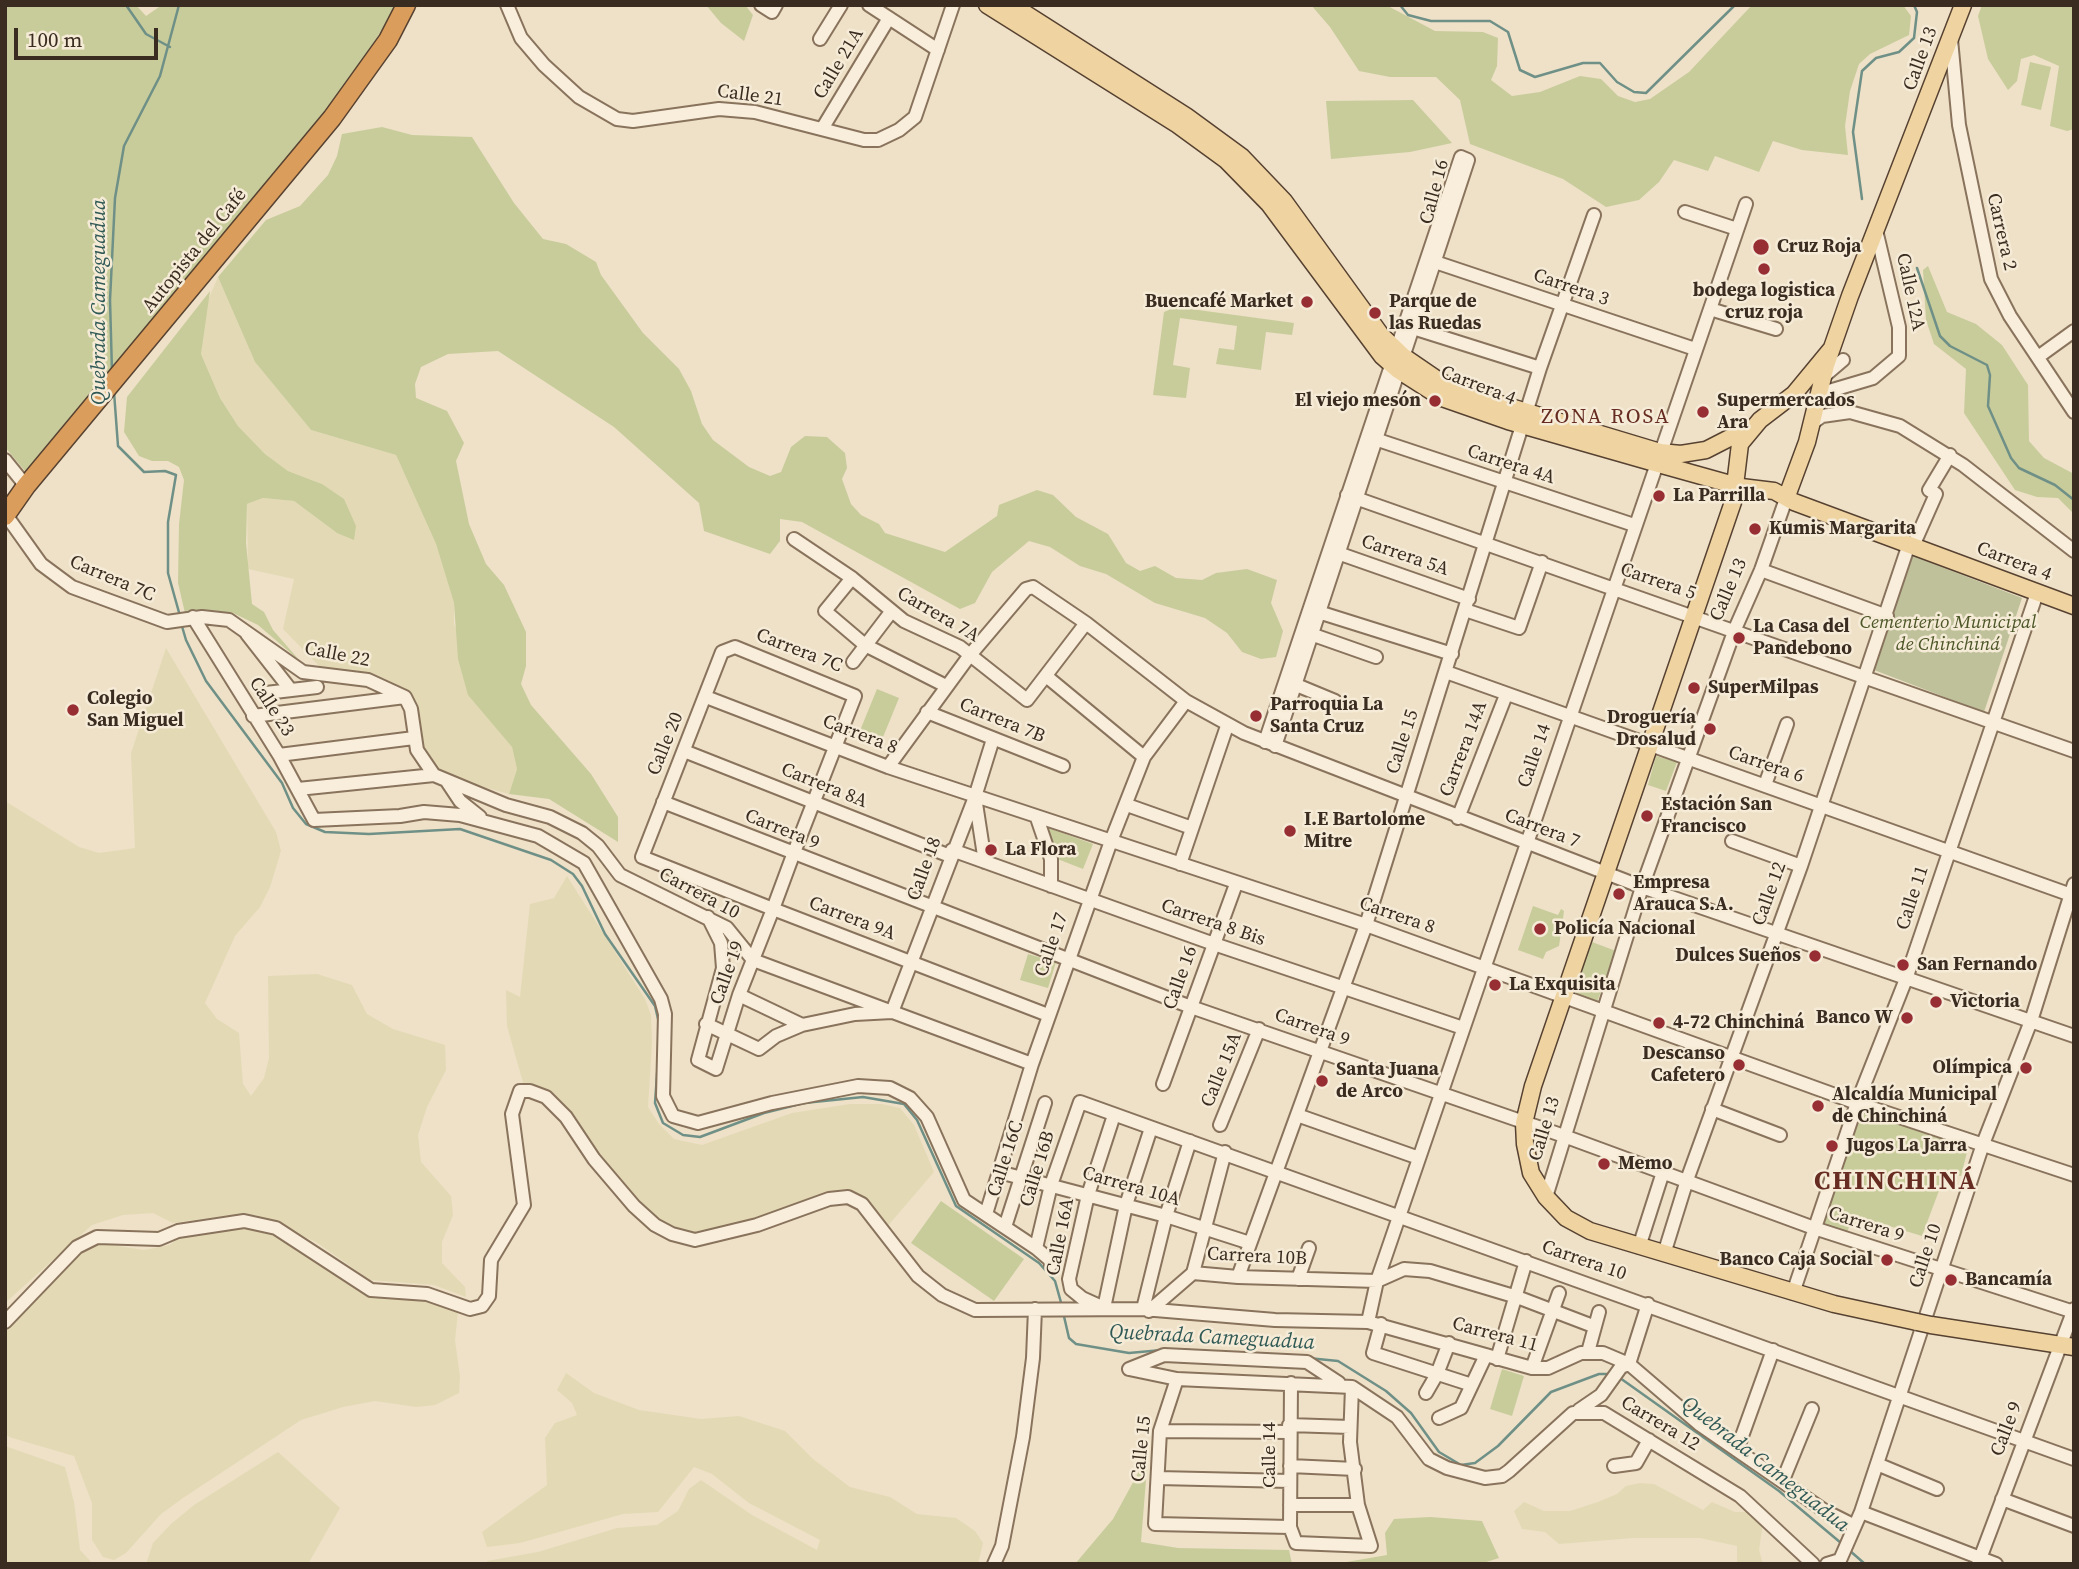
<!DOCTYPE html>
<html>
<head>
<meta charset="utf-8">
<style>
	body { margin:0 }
	#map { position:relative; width:2079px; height:1569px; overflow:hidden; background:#eee1c7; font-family:"Source Serif 4",serif }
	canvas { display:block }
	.frame { position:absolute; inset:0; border:7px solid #3a2c20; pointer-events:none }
	.scale { position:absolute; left:14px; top:28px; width:144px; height:32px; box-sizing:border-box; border:4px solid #3a2c20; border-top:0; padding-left:9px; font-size:21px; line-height:24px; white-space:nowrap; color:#3a2c20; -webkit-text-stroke:5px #f5ebd7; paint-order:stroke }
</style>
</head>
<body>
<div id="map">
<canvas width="2079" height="1569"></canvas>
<div class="frame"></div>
<div class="scale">100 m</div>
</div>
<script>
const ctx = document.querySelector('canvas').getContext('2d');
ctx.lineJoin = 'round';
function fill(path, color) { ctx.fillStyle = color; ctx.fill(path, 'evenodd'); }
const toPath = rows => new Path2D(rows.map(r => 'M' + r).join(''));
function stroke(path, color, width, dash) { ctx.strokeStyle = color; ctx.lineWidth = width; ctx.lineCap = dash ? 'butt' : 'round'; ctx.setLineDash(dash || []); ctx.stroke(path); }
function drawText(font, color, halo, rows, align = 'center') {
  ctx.font = font + ' "Source Serif 4",serif'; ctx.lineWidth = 5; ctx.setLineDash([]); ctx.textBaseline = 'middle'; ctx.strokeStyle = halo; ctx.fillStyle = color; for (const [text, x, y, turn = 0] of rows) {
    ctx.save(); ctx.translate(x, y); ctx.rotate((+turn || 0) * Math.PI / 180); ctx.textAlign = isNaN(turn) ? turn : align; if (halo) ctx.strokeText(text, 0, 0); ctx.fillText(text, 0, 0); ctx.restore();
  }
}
fill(toPath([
	[218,277,255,362,311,430,396,455,436,544,454,603,454,624,499,731,512,747,517,769,509,794,457,780,435,769,429,761,422,742,416,705,406,692,322,669,283,629,294,579,248,569,247,504,263,498,294,501,337,533,322,484,288,471,265,454,238,426,220,398,201,354,205,307],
	[166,648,276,832,281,851,270,887,260,907,235,936,205,1003,217,1019,239,1033,243,1084,251,1096,264,1078,269,1058,268,976,317,974,352,985,367,1014,393,1029,445,1045,446,1070,427,1107,418,1135,421,1162,451,1196,453,1215,442,1242,442,1263,465,1287,466,1297,434,1285,370,1280,316,1242,256,1215,230,1215,173,1223,153,1213,123,1215,92,1225,5,1303,5,801,79,847,99,853,135,848,131,753],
	[567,876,645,999,651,1015,652,1043,648,1107,659,1124,674,1139,702,1145,792,1113,850,1104,881,1104,900,1108,914,1125,934,1172,886,1228,860,1197,789,1209,703,1232,682,1230,658,1219,627,1191,564,1107,524,1086,507,1026,506,990,520,997,530,904,554,898],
	[243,1226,271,1232,371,1297,433,1302,458,1312,455,1340,460,1377,459,1393,435,1405,416,1407,375,1401,343,1407,301,1420,183,1498,161,1514,126,1553,114,1560,103,1557,92,1540,92,1503,74,1456,9,1437,5,1433,5,1332,78,1254,99,1243,144,1250,170,1245,181,1235],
	[566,1373,594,1393,639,1410,701,1419,739,1416,785,1431,813,1459,850,1487,890,1497,917,1514,956,1518,975,1531,983,1543,978,1564,487,1564,487,1561,538,1552,617,1528,657,1525,678,1511,689,1489,701,1480,752,1515,817,1550,820,1540,749,1503,712,1474,694,1467,658,1512,623,1514,520,1543,487,1547,482,1532,547,1485,545,1438,555,1423,577,1415,572,1403,557,1390],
	[5,1446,65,1467,74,1502,80,1550,93,1564,5,1564],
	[278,1452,340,1508,308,1564,146,1564,153,1543,171,1524,194,1505],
	[1640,1483,1654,1484,1703,1510,1712,1502,1735,1512,1748,1512,1763,1523,1759,1550,1763,1564,1737,1564,1737,1546,1700,1538,1633,1538,1559,1544,1545,1532,1522,1529,1514,1511,1524,1502,1544,1511,1570,1511,1598,1502,1617,1494,1626,1486]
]), '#e3dab5');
fill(toPath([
	[5,5,136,5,146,16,162,5,398,5,342,91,25,471,5,447],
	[706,5,745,5,753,15,744,41,721,23],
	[1311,5,1386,5,1435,31,1483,32,1498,38,1497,66,1491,80,1512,96,1540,92,1580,76,1601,79,1618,96,1635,102,1650,99,1689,72,1752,5,1903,5,1911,16,1909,35,1870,54,1859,64,1850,91,1845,126,1848,155,1802,150,1773,141,1759,172,1715,156,1708,171,1674,160,1659,182,1639,200,1606,207,1563,179,1470,144,1460,100,1436,77,1390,77,1359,71,1330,27],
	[1982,5,2074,5,2074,129,2067,131,2050,126,2059,66,2034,55,2021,59,2017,81,2008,90,1988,59,1978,16],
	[2030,62,2051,67,2041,110,2021,105],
	[1413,100,1452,143,1410,152,1331,159,1326,101],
	[382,127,412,135,472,137,514,203,543,239,566,244,596,262,601,275,643,333,679,369,691,391,702,424,713,440,749,467,770,476,781,472,791,447,805,436,827,437,845,453,847,468,842,479,851,504,861,515,879,524,885,533,945,552,997,516,999,505,1037,490,1053,495,1076,517,1108,534,1126,563,1140,571,1155,566,1176,578,1202,580,1216,573,1247,569,1277,580,1271,603,1283,631,1276,657,1261,659,1242,652,1227,633,1205,618,1155,603,1106,574,1080,566,1050,547,1029,541,992,572,975,603,960,609,802,522,780,519,780,541,770,554,704,531,699,503,614,427,498,351,448,354,421,367,415,384,416,398,447,411,464,443,456,461,469,524,486,564,504,585,526,632,526,666,521,684,531,705,591,774,618,817,618,842,549,799,509,794,517,769,512,747,468,695,458,659,454,603,436,544,396,455,311,430,255,362,218,277,266,220,300,206,328,175,337,156,342,134],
	[1928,266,1947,312,1976,324,2002,345,2028,385,2029,441,2044,458,2074,474,2074,514,2058,498,2037,497,2015,490,1964,413,1966,369,1934,344,1926,320,1923,270],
	[210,291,201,354,220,398,238,426,265,454,288,471,322,484,344,499,356,526,354,540,337,533,294,501,263,498,247,504,246,543,252,604,264,612,273,630,300,661,258,625,233,613,208,610,185,613,178,583,179,524,184,480,179,467,168,461,152,461,139,456,124,432,127,397],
	[1176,307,1294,323,1292,335,1266,332,1261,370,1216,364,1219,348,1234,350,1237,326,1180,318,1173,365,1190,368,1186,398,1153,395,1164,312],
	[877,689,899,698,881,742,859,733],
	[1656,756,1677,762,1666,791,1648,785],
	[1046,827,1093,844,1083,869,1055,858],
	[1533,906,1558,915,1561,909,1564,911,1559,946,1546,952,1543,959,1518,950],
	[1592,942,1616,951,1597,1002,1573,994],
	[1028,954,1056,962,1048,988,1020,980],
	[1861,1109,1966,1144,1968,1148,1961,1176,1946,1172,1922,1236,1853,1215,1847,1233,1823,1226,1820,1215,1827,1195,1833,1194,1839,1176,1835,1170],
	[941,1201,1024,1259,994,1301,911,1243],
	[1502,1369,1524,1376,1512,1416,1490,1409],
	[1148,1455,1141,1542,1178,1548,1289,1550,1292,1564,1075,1564,1113,1519],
	[1430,1517,1482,1521,1499,1558,1480,1564,1335,1564,1387,1555,1385,1533,1394,1519]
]), '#c8cc9b');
fill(toPath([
	[1913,556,2022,598,1984,712,1874,670]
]), '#bec19a');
stroke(toPath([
	[126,5,146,34,170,47],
	[1400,5,1408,15,1431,21,1490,21,1508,32,1520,70,1535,77,1583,63,1600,63,1617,82,1634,92,1646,93,1735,5],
	[1862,199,1853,132,1862,71,1876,58,1899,52,1914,38,1917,12,1914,5],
	[1917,268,1940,336,1950,346,1987,365,1990,375,1988,406,2011,458,2019,468,2055,485,2074,500],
	[112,372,110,300,115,198,124,146,160,76,179,5],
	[114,392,118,446,144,472,165,471,176,475,168,522,168,573,180,616],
	[181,623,186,640,206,681,282,783,293,808,306,824,325,832,369,834,460,829,551,860,573,874,582,886,605,934,655,1006,659,1023],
	[658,1061,655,1103,663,1123,683,1135,700,1137,764,1113,804,1103,863,1097,904,1104,917,1120,956,1206,1039,1263,1055,1281,1062,1306],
	[1063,1312,1069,1338,1076,1344,1129,1353,1162,1350],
	[1175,1350,1190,1350],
	[1308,1358,1338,1361,1386,1391,1411,1413,1439,1452,1461,1465,1475,1463,1498,1446,1551,1392,1599,1374,1610,1374],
	[1620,1378,1779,1491,1841,1543],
	[1849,1550,1865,1564]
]), '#6f9087', 2.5);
const minor = toPath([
	[507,5,521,38,544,65,579,97,617,119,633,121,719,109,755,112,864,140,878,140,899,130,915,117,953,5],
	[761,5,772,12,776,5],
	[869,5,938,50],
	[820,39,841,5],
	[1951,39,1959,125,1991,279,2010,316,2074,412],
	[822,129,889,18],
	[1685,212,1737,229],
	[1435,262,1695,349],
	[1710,309,1776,329],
	[1413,328,1540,368],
	[2038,357,2074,331],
	[1823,377,1843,360],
	[1819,394,1873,378,1899,356,1899,327,1876,230],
	[1812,423,1822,416,1850,412,1900,426,1963,465,2074,551],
	[1375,439,1634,525],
	[5,460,26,486],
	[1347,495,2074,751],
	[6,515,41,564,72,587,167,622,202,617,229,620,303,672,368,680,405,697,411,709,417,750,434,775,506,805,550,817,582,833,598,846,620,875,727,928,753,960,1032,1064],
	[794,539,852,578,904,621,960,647,1027,700,1086,623],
	[1913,546,1936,494,1929,490,1950,455],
	[1332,551,1469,599],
	[1761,570,1887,616],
	[852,578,825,611,865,645,946,686],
	[1312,610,1452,654],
	[1465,610,1519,628,1542,562],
	[193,617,279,755,314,820,400,816,424,812,460,815,538,836,584,863,661,999,665,1014,663,1096,673,1116,698,1123,772,1103,858,1086,890,1088,910,1098,927,1117,964,1200,1036,1248,1050,1260,1051,1265],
	[1305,632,1376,657],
	[247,634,290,689],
	[853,662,891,612],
	[1446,672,2074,896],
	[1046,676,1144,757],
	[1294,684,1335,701],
	[266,693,317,687],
	[706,697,888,767,1366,925,1857,1103,2074,1175],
	[927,712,1063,766],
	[253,716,405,697],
	[1265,742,1461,157,1468,160,1275,746],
	[684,751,950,856],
	[279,755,414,738],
	[888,767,970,655,1026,589,1033,587,1086,623,1186,701,1244,733,1642,887,2074,1036],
	[446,780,460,801,480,817],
	[1765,785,1787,724],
	[298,789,434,775],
	[975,797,985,862],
	[663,802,1191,1007,1564,1136,1814,1228,2074,1312],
	[1127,805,1192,828],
	[1037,818,1051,859,1051,886],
	[1458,818,1506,695],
	[1732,841,1801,866],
	[952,850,1214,944,1463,1028],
	[1180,864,1227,726],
	[708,917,721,943,723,968,698,1060,716,1069,739,995,773,909,793,855,855,696,735,647,722,652,642,857,773,909,1048,1015],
	[739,995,802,1025],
	[706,1024,759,1049,776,1036,802,1025,855,1014,892,1012,975,797,993,739],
	[1163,1084,1236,884],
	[1712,1109,1780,1135],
	[1114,1115,1088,1195,1069,1279,1071,1289,1082,1298,1104,1308,1126,1205,1151,1128],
	[1297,1115,1419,1158],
	[1220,1125,1259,1029],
	[999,1172,1166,1216,1250,1243],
	[1546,1197,1642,887,1735,629,1761,570,1787,496],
	[986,1214,1032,1064,1111,841,1144,757,1186,701],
	[1005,1227,1045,1103],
	[1639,1247,1663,1172],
	[1036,1248,1051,1185,1080,1102,2074,1459],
	[1664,1254,1687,1180,1801,866,1909,544],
	[1193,1273,1225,1152],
	[1238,1277,1366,925,1540,368,1594,215],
	[1298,1279,1309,1248],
	[1377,1281,1404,1269,1430,1271,1517,1297,1593,1326],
	[1793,1293,1857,1103,1906,979,2037,593],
	[1143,1309,1166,1216,1190,1141],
	[1149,1311,1193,1273,1238,1277,1377,1281],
	[5,1322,77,1247,97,1237,159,1239,178,1231,244,1221,276,1228,371,1290,427,1294,470,1309,482,1306,489,1296,491,1260,524,1205,512,1114,520,1091,530,1091,546,1097,566,1117,594,1159,634,1206,655,1225,672,1234,695,1240,757,1225,829,1199,848,1197,862,1204,918,1276,942,1295,975,1310,1143,1309,1275,1320,1368,1322,1532,1368,1548,1368,1581,1353,1603,1353,1629,1364,1699,1424,1825,1511,1855,1526],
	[1368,1322,1377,1281,1746,204],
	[1381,1324,1373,1353,1472,1385],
	[1588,1352,1599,1312],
	[1497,1359,1526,1261],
	[1532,1368,1559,1293],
	[1129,1369,1177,1379,1352,1387,1397,1417,1429,1459,1447,1468,1485,1478,1502,1476,1509,1471,1573,1413,1604,1413,1740,1496,1813,1564],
	[1129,1369,1164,1355,1307,1362,1339,1383],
	[1177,1379,1160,1431,1155,1524,1290,1527],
	[1291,1383,1290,1527,1296,1543,1371,1546,1358,1505,1350,1442,1352,1387],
	[1426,1393,1437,1374,1449,1343],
	[1579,1410,1601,1395,1621,1367,1629,1364,1648,1304],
	[1439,1418,1461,1408,1486,1355],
	[1289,1425,1350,1427],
	[1160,1431,1289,1432],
	[1737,1450,1773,1350],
	[1877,1464,1937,1489],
	[1290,1466,1355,1469],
	[1614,1466,1636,1463,1649,1440],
	[1158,1478,1290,1481],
	[1783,1480,1812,1409],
	[2002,1499,2074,1526],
	[1290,1505,1358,1505],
	[1861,1512,1996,1564],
	[994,1564,1002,1546,1023,1437,1033,1358,1035,1309],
	[1827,1564,1840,1560,1861,1512,1983,1144,2031,1021,2074,884],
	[1978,1564,2074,1309]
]);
const major = toPath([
	[987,5,1178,125,1226,160,1269,204,1382,356,1398,370,1442,398,1508,421,1655,463,1741,487,1774,491,1794,502,2074,606],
	[1012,5,1186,116,1242,157,1284,201,1381,335,1403,356,1441,382,1474,396,1660,452,1681,454,1706,450,1747,429],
	[1832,348,1794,394,1760,420,1740,444,1733,502,1533,1086,1524,1123,1525,1144,1531,1173,1546,1197,1566,1218,1590,1231,1834,1304,1917,1322],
	[1787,496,1807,442,1826,365,1850,296,1963,5],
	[1931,1325,2074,1347]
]);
const highway = toPath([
	[5,516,26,486,332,118,388,40,406,5]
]);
stroke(minor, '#89735d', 16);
stroke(major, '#574131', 19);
stroke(highway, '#574131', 21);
stroke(minor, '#f8eedb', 12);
stroke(major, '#efd4a1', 16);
stroke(highway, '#da9d5b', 18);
const majorBridge = toPath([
	[1917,1322,1931,1325]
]);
stroke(majorBridge, '#574131', 19, []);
stroke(majorBridge, '#efd4a1', 16);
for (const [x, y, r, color] of [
	[1761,247,9,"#972e33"],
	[1764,269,7,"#972e33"],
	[1307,302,7,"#972e33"],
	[1375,313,7,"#972e33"],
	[1435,401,7,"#972e33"],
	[1703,412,7,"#972e33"],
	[1659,496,7,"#972e33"],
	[1755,529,7,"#972e33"],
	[1739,638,7,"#972e33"],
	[1694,688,7,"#972e33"],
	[73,710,7,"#972e33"],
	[1256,716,7,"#972e33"],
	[1710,729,7,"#972e33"],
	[1647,816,7,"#972e33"],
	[1290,831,7,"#972e33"],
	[991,850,7,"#972e33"],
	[1619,894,7,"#972e33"],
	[1540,929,7,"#972e33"],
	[1815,956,7,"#972e33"],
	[1903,965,7,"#972e33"],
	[1495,985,7,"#972e33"],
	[1936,1002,7,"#972e33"],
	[1907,1018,7,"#972e33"],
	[1659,1023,7,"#972e33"],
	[1739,1065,7,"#972e33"],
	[2026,1068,7,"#972e33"],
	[1322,1081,7,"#972e33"],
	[1818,1106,7,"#972e33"],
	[1832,1146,7,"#972e33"],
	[1604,1164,7,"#972e33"],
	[1887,1260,7,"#972e33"],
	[1951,1280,7,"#972e33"]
]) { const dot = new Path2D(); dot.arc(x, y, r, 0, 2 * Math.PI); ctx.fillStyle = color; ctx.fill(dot); stroke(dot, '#f5ebd7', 2.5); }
drawText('19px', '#3a2c20', '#f5ebd7', [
	["Calle 13",1921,59,-70],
	["Calle 21A",839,64,-59],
	["Calle 21",750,96,8],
	["Calle 16",1435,192,-75],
	["Carrera 2",2001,232,77],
	["Autopista del Café",195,251,-51],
	["Carrera 3",1571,288,19],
	["Calle 12A",1910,292,78],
	["Carrera 4",1478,386,21],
	["Carrera 4A",1511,465,18],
	["Carrera 5A",1405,556,19],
	["Carrera 4",2014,562,21],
	["Carrera 7C",112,579,23],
	["Carrera 5",1658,582,19],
	["Calle 13",1729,590,-67],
	["Carrera 7A",938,615,30],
	["Carrera 7C",799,651,21],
	["Calle 22",337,655,11],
	["Calle 23",271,707,57],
	["Carrera 7B",1002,721,22],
	["Carrera 8",860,735,21],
	["Calle 15",1403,742,-72],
	["Calle 20",666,744,-68],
	["Carrera 14A",1464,749,-69],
	["Calle 14",1535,756,-71],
	["Carrera 6",1766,765,19],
	["Carrera 8A",824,786,22],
	["Carrera 7",1542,829,21],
	["Carrera 9",782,830,22],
	["Calle 18",925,869,-70],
	["Carrera 10",699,894,28],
	["Calle 12",1770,894,-70],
	["Calle 11",1913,898,-72],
	["Carrera 8",1397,916,19],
	["Carrera 9A",852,919,21],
	["Carrera 8 Bis",1213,923,19],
	["Calle 17",1052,945,-71],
	["Calle 19",728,973,-70],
	["Calle 16",1181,978,-70],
	["Carrera 9",1312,1028,20],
	["Calle 15A",1222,1070,-68],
	["Calle 13",1545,1129,-73],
	["Calle 16C",1006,1159,-72],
	["Calle 16B",1038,1169,-73],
	["Carrera 10A",1131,1187,16],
	["Carrera 9",1866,1225,18],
	["Calle 16A",1061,1237,-79],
	["Calle 10",1926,1256,-72],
	["Carrera 10B",1257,1257,3],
	["Carrera 10",1584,1261,19],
	["Carrera 11",1495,1335,15],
	["Carrera 12",1660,1424,31],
	["Calle 9",2007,1429,-69],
	["Calle 15",1142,1449,-84],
	["Calle 14",1270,1455,-90]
]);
drawText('bold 19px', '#3a2c20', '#f5ebd7', [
	["Cruz Roja",1777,247],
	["bodega logistica",1764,291,"center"],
	["cruz roja",1764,313,"center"],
	["Buencafé Market",1293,302,"right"],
	["Parque de",1389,302],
	["las Ruedas",1389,324],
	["El viejo mesón",1421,401,"right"],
	["Supermercados",1717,401],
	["Ara",1717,423],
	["La Parrilla",1673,496],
	["Kumis Margarita",1769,529],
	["La Casa del",1753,627],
	["Pandebono",1753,649],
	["SuperMilpas",1708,688],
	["Colegio",87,699],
	["San Miguel",87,721],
	["Parroquia La",1270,705],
	["Santa Cruz",1270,727],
	["Droguería",1696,718,"right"],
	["Drosalud",1696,740,"right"],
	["Estación San",1661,805],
	["Francisco",1661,827],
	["I.E Bartolome",1304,820],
	["Mitre",1304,842],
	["La Flora",1005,850],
	["Empresa",1633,883],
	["Arauca S.A.",1633,905],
	["Policía Nacional",1554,929],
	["Dulces Sueños",1801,956,"right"],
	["San Fernando",1917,965],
	["La Exquisita",1509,985],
	["Victoria",1950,1002],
	["Banco W",1893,1018,"right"],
	["4-72 Chinchiná",1673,1023],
	["Descanso",1725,1054,"right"],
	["Cafetero",1725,1076,"right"],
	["Olímpica",2012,1068,"right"],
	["Santa Juana",1336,1070],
	["de Arco",1336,1092],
	["Alcaldía Municipal",1832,1095],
	["de Chinchiná",1832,1117],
	["Jugos La Jarra",1846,1146],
	["Memo",1618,1164],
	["Banco Caja Social",1873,1260,"right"],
	["Bancamía",1965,1280]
], 'left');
drawText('italic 19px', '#4c5627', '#f5ebd7', [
	["Cementerio Municipal",1948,623],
	["de Chinchiná",1948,645]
]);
drawText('italic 21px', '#305955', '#f5ebd7', [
	["Quebrada Cameguadua",100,302,-90],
	["Quebrada Cameguadua",1212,1338,3],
	["Quebrada Cameguadua",1765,1465,38]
]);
ctx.letterSpacing = '2px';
drawText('21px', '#662c21', '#f5ebd7', [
	["ZONA ROSA",1606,418]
]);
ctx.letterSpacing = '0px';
ctx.letterSpacing = '2px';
drawText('bold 26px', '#662c21', '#f5ebd7', [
	["CHINCHINÁ",1896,1182]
]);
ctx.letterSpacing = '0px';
</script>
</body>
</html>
